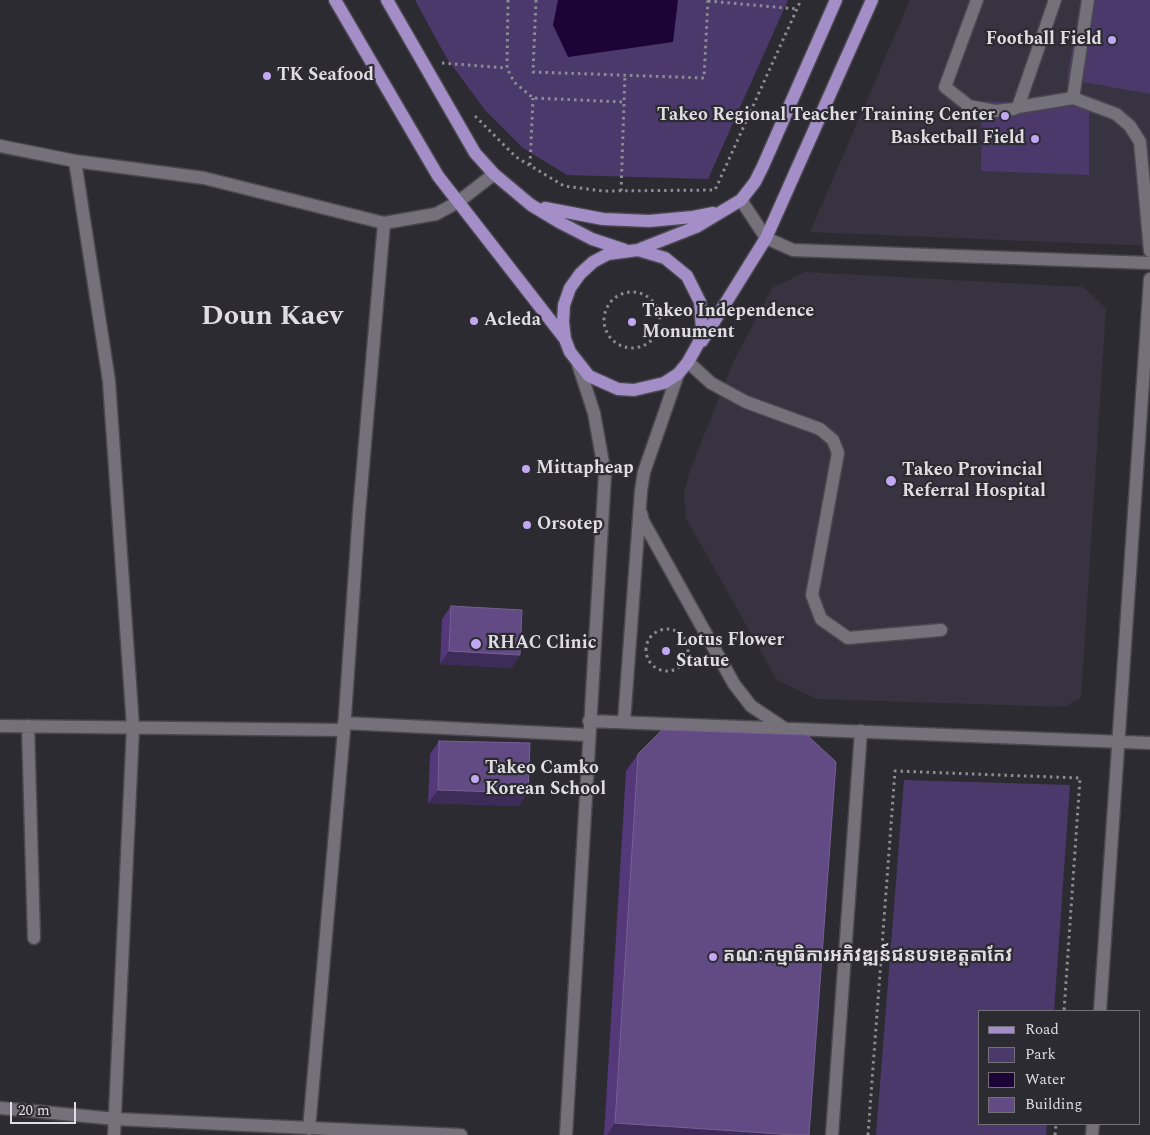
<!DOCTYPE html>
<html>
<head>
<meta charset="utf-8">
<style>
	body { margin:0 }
	#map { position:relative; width:1150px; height:1135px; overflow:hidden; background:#2d2b32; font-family:Spectral,serif }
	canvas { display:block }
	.legend { position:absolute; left:978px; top:1010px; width:162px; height:115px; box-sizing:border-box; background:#2d2b32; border:1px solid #747278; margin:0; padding:6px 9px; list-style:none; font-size:15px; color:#dfdde2 }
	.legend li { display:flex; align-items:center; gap:10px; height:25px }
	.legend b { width:25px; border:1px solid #747278 }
	.scale { position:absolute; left:10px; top:1102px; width:66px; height:22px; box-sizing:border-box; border:2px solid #dfdde2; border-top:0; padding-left:6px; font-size:15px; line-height:18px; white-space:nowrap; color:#dfdde2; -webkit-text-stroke:4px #2d2b32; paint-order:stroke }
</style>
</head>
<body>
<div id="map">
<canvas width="1150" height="1135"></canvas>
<ul class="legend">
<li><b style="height:6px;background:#a38ec8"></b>Road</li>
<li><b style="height:14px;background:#4c396c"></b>Park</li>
<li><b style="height:14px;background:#1d0437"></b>Water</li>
<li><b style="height:14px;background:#624a84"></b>Building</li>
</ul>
<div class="scale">20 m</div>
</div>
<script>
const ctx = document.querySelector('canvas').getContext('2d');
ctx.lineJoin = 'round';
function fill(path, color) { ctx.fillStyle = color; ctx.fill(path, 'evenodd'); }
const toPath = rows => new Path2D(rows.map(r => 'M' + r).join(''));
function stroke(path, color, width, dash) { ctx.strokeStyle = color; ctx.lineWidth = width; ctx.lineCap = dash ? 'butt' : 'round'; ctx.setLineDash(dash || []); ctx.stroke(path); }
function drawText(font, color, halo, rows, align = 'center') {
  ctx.font = font + ' Spectral,"Noto Sans Khmer",serif'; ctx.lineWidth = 4.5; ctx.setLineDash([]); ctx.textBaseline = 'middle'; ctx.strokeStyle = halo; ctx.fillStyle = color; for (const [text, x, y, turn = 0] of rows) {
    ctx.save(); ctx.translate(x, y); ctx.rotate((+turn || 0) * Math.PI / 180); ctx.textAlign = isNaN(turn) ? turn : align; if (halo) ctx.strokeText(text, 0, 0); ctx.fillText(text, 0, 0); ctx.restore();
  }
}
fill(toPath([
	[910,0,1150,0,1150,246,810,232],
	[805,272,1083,287,1106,308,1081,698,1065,707,816,699,777,680,686,518,684,493,690,470,733,363,772,288]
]), '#373340');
fill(toPath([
	[415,0,788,0,708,179,567,175,523,148,485,110,446,57],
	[1081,0,1150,0,1150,94,1067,79],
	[982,101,1089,107,1089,175,981,171],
	[904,780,1070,785,1054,1011,979,1011,979,1124,1047,1124,1046,1135,876,1135]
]), '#4c396c');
fill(toPath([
	[558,0,678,0,673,42,568,57,553,25]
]), '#1d0437');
const minor = toPath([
	[977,0,945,87,969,106,995,111,1014,109,1018,107],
	[1055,0,1018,107,1073,98,1116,114,1130,126,1140,142,1150,251],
	[1073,98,1088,0],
	[0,146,75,161,204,178,384,223,436,214,458,202,494,174],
	[75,161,109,381,133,727,114,1135],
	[741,200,766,238,793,250,1150,263],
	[688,362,711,383,746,402,820,429,833,440,838,453,812,595,821,619,848,638,941,630],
	[641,513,643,521,734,684,751,706,784,728],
	[589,721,1150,743],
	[624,722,641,491,644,472,678,374],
	[344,723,588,735],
	[0,726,344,730],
	[28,726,34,938],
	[1100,1011,1150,279],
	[0,1108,116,1119,461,1135],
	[309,1129,344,730,359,513,384,223],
	[566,1135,605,474,594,413,578,364],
	[832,1135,861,731],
	[1092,1135,1093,1124]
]);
const major = toPath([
	[335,0,438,176,565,339,570,352,589,376,618,389,634,390,664,383,678,374,688,362,698,344,702,330,700,302,687,276,665,258,638,250,608,254,593,262,580,274,570,288,564,305,563,322,565,339],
	[387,0,475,153,494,174,531,205,561,223,592,239,625,250],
	[545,208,603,219,649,221,693,217,713,213],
	[640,249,696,227,741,200,755,182,763,166,836,0],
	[702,341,766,238,872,0]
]);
stroke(minor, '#4a484e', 15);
stroke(major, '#4a484e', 15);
stroke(toPath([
	[508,0,507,68,514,82,533,98,624,102],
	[536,0,533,72,704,78,708,0],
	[708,1,797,9],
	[442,63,507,68],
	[475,116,516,157,564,186,603,191,715,190,801,0],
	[530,165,533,98],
	[621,191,625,75],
	'604 320a28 28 0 1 1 56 0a28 28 0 1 1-56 0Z',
	'646 650a21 21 0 1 1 42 0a21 21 0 1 1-42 0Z',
	[868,1135,895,771,1080,778,1064,1011],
	[1055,1135,1056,1124]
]), '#8e8c92', 3, [2.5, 4]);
stroke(minor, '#74717a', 12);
stroke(major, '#a38ec8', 12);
fill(toPath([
	[451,606,520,655,511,668,440,664,442,619],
	[439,741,519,806,428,803,430,754],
	[638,754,809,1135,604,1135,626,771]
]), '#543879');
fill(toPath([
	[449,651,520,655,511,668,440,664],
	[438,790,528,793,519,806,428,803],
	[615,1123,796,1135,607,1135]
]), '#3e2c58');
const building = toPath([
	[451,606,522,610,520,655,449,651,451,606],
	[662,730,807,735,836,762,809,1135,796,1135,615,1123,638,754,662,730],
	[439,741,530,743,528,793,438,790,439,741]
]);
fill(building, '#624a84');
stroke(building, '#766193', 1);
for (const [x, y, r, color] of [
	[1112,40,5,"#c2a8f3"],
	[267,76,5,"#c2a8f3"],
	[1005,116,5,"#c2a8f3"],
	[1035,139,5,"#c2a8f3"],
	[474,321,5,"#c2a8f3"],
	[632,322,5,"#c2a8f3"],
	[526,469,5,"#c2a8f3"],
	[891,481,6,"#c2a8f3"],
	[527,525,5,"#c2a8f3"],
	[476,644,6,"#c2a8f3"],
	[666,651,5,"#c2a8f3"],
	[475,779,5,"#c2a8f3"],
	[713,957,5,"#c2a8f3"]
]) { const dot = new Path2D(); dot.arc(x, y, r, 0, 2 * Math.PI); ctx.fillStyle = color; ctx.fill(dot); stroke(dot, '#2d2b32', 2); }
drawText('bold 18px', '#dfdde2', '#2d2b32', [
	["Football Field",1102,40,"right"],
	["TK Seafood",277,76],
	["Takeo Regional Teacher Training Center",995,116,"right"],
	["Basketball Field",1025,139,"right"],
	["Takeo Independence",642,312],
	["Monument",642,333],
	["Acleda",484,321],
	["Mittapheap",536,469],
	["Takeo Provincial",902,471],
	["Referral Hospital",902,492],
	["Orsotep",537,525],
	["Lotus Flower",676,641],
	["Statue",676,662],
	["RHAC Clinic",487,644],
	["Takeo Camko",485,769],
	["Korean School",485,790],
	["គណៈកម្មាធិការអភិវឌ្ឍន៍ជនបទខេត្តតាកែវ",723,957]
], 'left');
drawText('bold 28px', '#dfdde2', '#2d2b32', [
	["Doun Kaev",272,319]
]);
</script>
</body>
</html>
